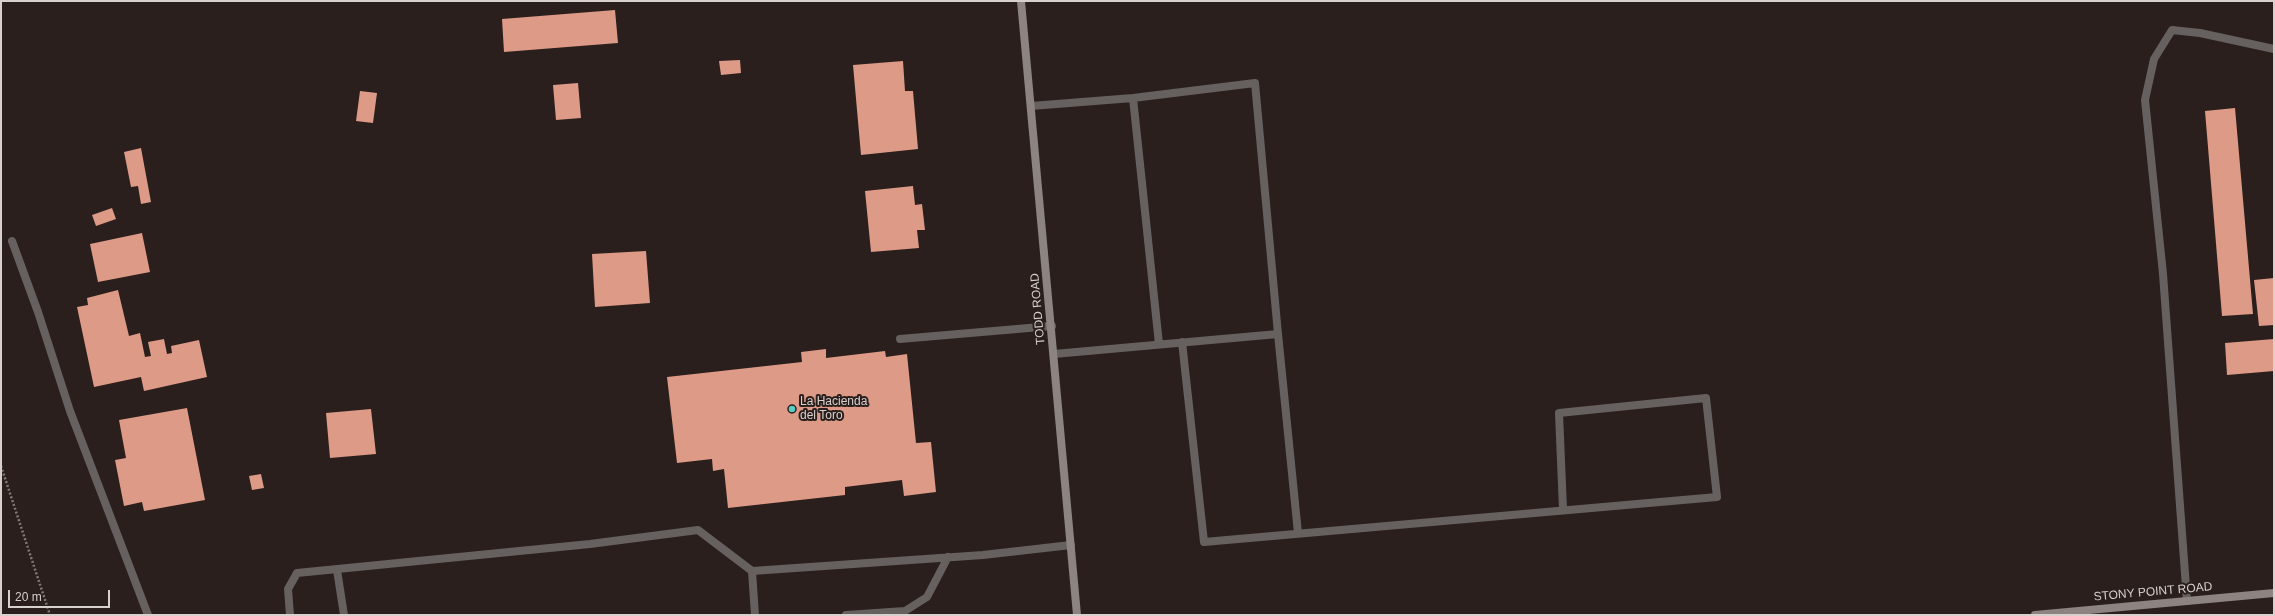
<!DOCTYPE html>
<html>
<head>
<meta charset="utf-8">
<style>
	body { margin:0 }
	#map { position:relative; width:2275px; height:616px; overflow:hidden; background:#2a1f1c; font-family:Arial,sans-serif }
	canvas { display:block }
	.frame { position:absolute; inset:0; border:2px solid #d7d0cd; pointer-events:none }
	.scale { position:absolute; left:8px; top:590px; width:102px; height:18px; box-sizing:border-box; border:2px solid #d7d0cd; border-top:0; padding-left:5px; font-size:12px; line-height:14px; white-space:nowrap; color:#d7d0cd; -webkit-text-stroke:3px #2a1f1c; paint-order:stroke }
</style>
</head>
<body>
<div id="map">
<canvas width="2275" height="616"></canvas>
<div class="frame"></div>
<div class="scale">20 m</div>
</div>
<script>
const ctx = document.querySelector('canvas').getContext('2d');
ctx.lineJoin = 'round';
function fill(path, color) { ctx.fillStyle = color; ctx.fill(path, 'evenodd'); }
const toPath = rows => new Path2D(rows.map(r => 'M' + r).join(''));
function stroke(path, color, width, dash) { ctx.strokeStyle = color; ctx.lineWidth = width; ctx.lineCap = dash ? 'butt' : 'round'; ctx.setLineDash(dash || []); ctx.stroke(path); }
function drawText(font, color, halo, rows, align = 'center') {
  ctx.font = font + ' Arial,sans-serif'; ctx.lineWidth = 4; ctx.setLineDash([]); ctx.textBaseline = 'middle'; ctx.strokeStyle = halo; ctx.fillStyle = color; for (const [text, x, y, turn = 0] of rows) {
    ctx.save(); ctx.translate(x, y); ctx.rotate((+turn || 0) * Math.PI / 180); ctx.textAlign = isNaN(turn) ? turn : align; if (halo) ctx.strokeText(text, 0, 0); ctx.fillText(text, 0, 0); ctx.restore();
  }
}
fill(toPath([
	[615,10,618,43,504,52,502,19],
	[740,60,741,73,721,75,719,61],
	[903,61,905,91,913,91,918,149,861,155,853,65],
	[578,83,581,118,556,120,553,85],
	[360,91,377,93,373,123,356,121],
	[2235,108,2253,314,2222,316,2205,111],
	[141,148,151,202,141,204,138,186,131,187,124,152],
	[913,186,915,205,922,204,925,230,917,230,919,248,871,252,865,191],
	[112,208,116,219,96,226,92,215],
	[142,233,150,272,98,282,90,244],
	[646,251,650,303,595,307,592,254],
	[2274,278,2274,325,2259,326,2254,280],
	[118,290,129,336,140,333,145,357,151,356,148,342,164,339,167,354,172,353,171,346,199,340,207,377,144,391,141,377,94,387,77,307,88,305,87,298],
	[2274,339,2274,371,2227,375,2225,343],
	[826,349,826,358,885,351,886,357,907,354,916,443,931,442,936,492,904,496,902,480,845,487,845,495,728,508,724,469,713,471,712,459,677,463,667,377,802,362,801,352],
	[187,408,205,500,144,511,142,502,124,506,115,460,126,458,119,420],
	[371,409,376,454,330,458,326,413],
	[261,474,264,488,252,490,249,476]
]), '#dd9a87');
stroke(toPath([
	[1,466,50,615]
]), '#817875', 2.5, [2, 2]);
stroke(toPath([
	[1133,98,1159,344],
	[1031,106,1133,98,1255,83,1278,334,1054,354],
	[12,241,38,312,70,411,148,615],
	[1278,334,1298,533],
	[900,339,1052,326],
	[1182,342,1204,542,1717,497,1706,398,1559,413,1563,509],
	[337,570,344,615],
	[752,571,755,615],
	[2187,601,2163,274,2145,100,2154,59,2172,30,2200,33,2274,49],
	[290,615,288,589,297,573,590,544,698,530,752,571,983,555,1071,545],
	[846,615,905,611,927,597,948,557]
]), '#66605f', 8);
stroke(toPath([
	[1021,1,1077,615],
	[2035,615,2274,593]
]), '#8d8481', 8);
for (const [x, y, r, color] of [
	[792,409,4,"#57cec2"]
]) { const dot = new Path2D(); dot.arc(x, y, r, 0, 2 * Math.PI); ctx.fillStyle = color; ctx.fill(dot); stroke(dot, '#2a1f1c', 1.5); }
drawText('12px', '#d7d0cd', '#2a1f1c', [
	["TODD ROAD",1038,309,-95],
	["STONY POINT ROAD",2153,592,-5]
]);
drawText('12px', '#d7d0cd', '#2a1f1c', [
	["La Hacienda",800,402],
	["del Toro",800,416]
], 'left');
</script>
</body>
</html>
